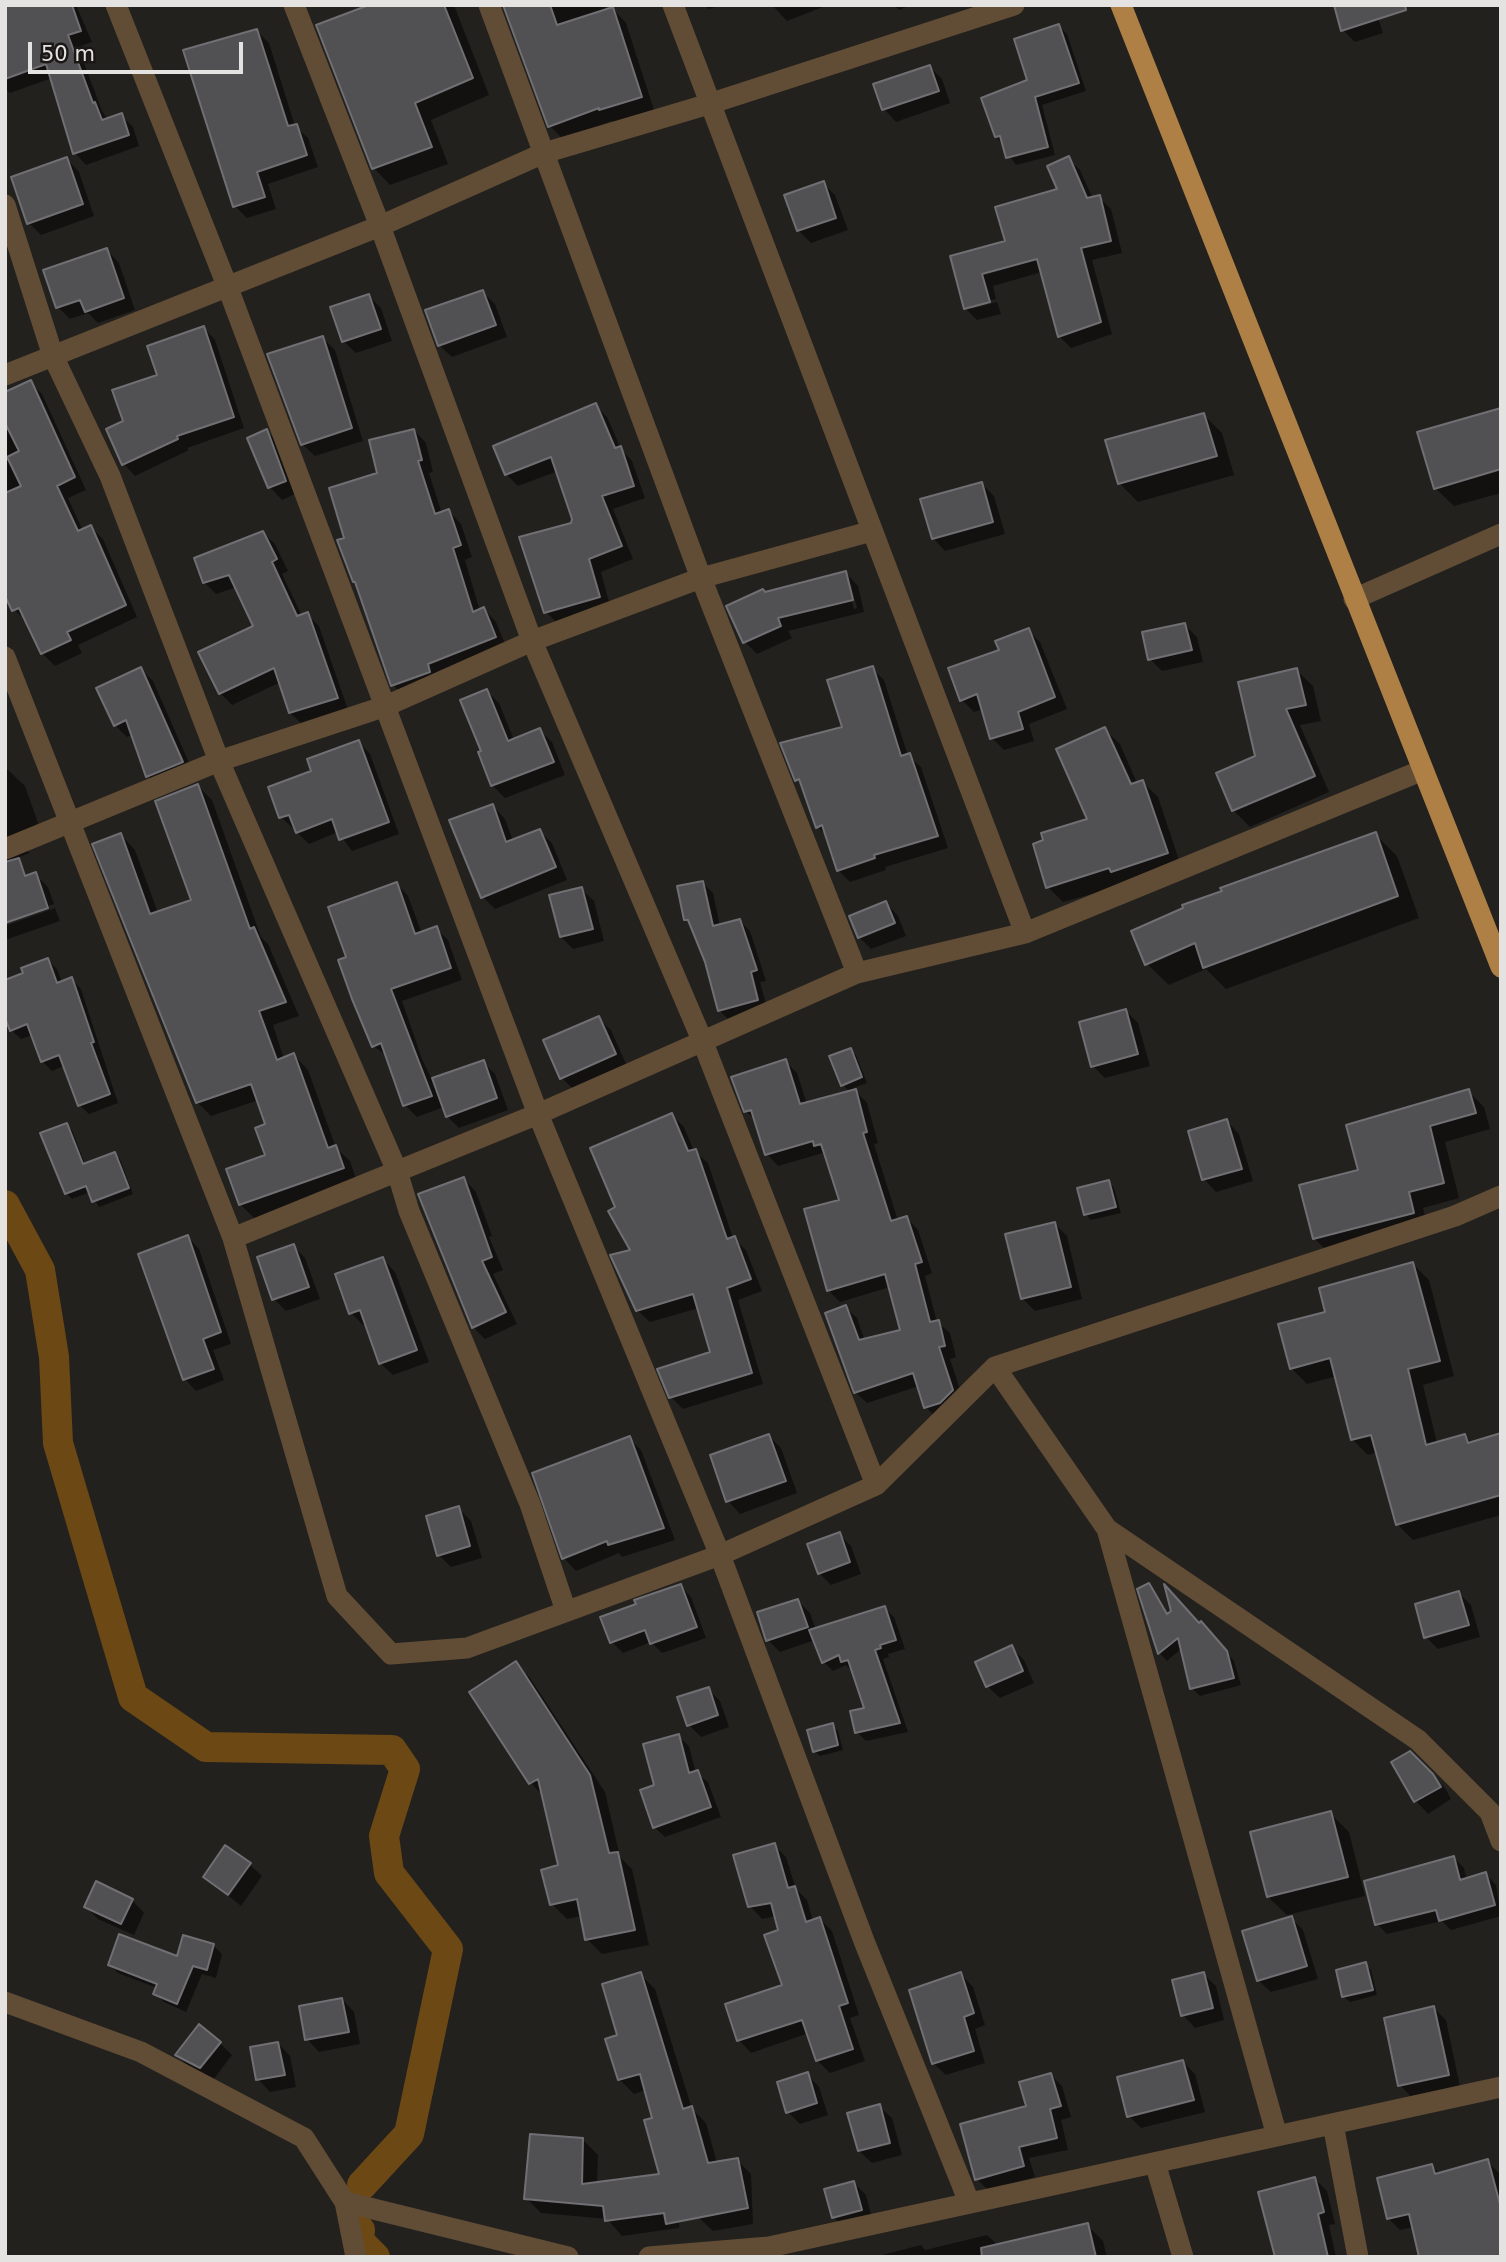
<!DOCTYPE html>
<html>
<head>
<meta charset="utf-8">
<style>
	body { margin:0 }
	#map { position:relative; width:1506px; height:2262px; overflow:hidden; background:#23211e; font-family:"DejaVu Sans",sans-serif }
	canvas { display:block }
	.frame { position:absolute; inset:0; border:7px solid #e4e3e1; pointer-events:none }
	.scale { position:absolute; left:28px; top:42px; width:215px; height:32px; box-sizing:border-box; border:4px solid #e4e3e1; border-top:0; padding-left:9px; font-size:21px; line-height:24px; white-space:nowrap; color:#e4e3e1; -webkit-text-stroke:5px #1a1715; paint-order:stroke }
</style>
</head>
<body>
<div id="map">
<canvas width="1506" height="2262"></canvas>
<div class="frame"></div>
<div class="scale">50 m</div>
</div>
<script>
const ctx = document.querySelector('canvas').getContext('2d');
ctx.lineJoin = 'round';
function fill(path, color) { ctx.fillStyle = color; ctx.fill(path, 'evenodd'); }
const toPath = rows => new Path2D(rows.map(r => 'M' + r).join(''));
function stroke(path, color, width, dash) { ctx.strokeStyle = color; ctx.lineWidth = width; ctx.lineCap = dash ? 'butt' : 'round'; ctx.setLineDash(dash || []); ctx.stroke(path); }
fill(toPath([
	[5,5,76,5,92,42,78,47,102,111,108,120,121,115,133,127,139,146,86,165,75,153,52,78,10,93,5,88],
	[375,5,454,5,489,95,431,120,448,164,390,185,374,168],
	[506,5,605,5,606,11,613,9,626,23,654,110,614,123,612,121,563,139,550,126],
	[705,5,725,5,708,9],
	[772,5,828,5,787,21],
	[894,5,911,5,899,10],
	[1374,5,1383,33,1355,42,1343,30],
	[1059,26,1067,34,1086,91,1042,105,1055,155,1016,165,996,136],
	[257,31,269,43,295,126,308,138,318,167,268,184,276,209,247,218,235,206],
	[930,67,942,79,950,103,896,122,884,109],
	[1068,158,1080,170,1093,199,1099,197,1111,209,1122,253,1092,260,1112,334,1071,348,1059,336,1042,272,993,286,996,299,971,305,971,309,997,302,1001,314,977,320,965,308,952,257,1007,242,1060,190],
	[67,159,79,172,94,216,41,235,29,223],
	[823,183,835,195,848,230,811,243,799,231,786,196],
	[107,250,119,263,135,310,98,323,88,313,70,319,58,307],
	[483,292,495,304,507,337,452,357,439,345],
	[369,296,381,308,392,341,356,353,343,341],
	[204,328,215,340,244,428,187,448,189,450,135,476,124,464,125,422,159,376],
	[323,338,335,350,363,441,315,456,302,444],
	[30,382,42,394,86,490,68,498,83,531,91,527,103,539,137,617,78,645,82,653,55,666,42,653,27,621,14,610,5,592,5,394],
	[595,405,607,417,621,449,632,461,645,498,613,509,633,559,601,572,611,609,558,624,546,612,573,519,558,471,518,486,506,474],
	[1501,410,1501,493,1454,506,1435,488],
	[1204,415,1222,433,1234,475,1138,502,1119,483],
	[414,430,426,443,433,472,429,473,442,514,449,511,461,524,472,557,465,560,480,611,484,609,496,622,507,649,405,697,393,685,358,586,354,581,347,539,380,474],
	[267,431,279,444,297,493,282,500,270,487,249,439],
	[982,484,994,496,1005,534,945,551,933,538],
	[263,533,275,544,288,571,282,574,302,616,307,614,319,626,348,710,302,724,290,713,281,682,232,705,220,693,256,627,237,587,216,594,204,582],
	[846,573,858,586,864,612,788,631,792,638,757,654,745,642,766,593],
	[848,585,851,585,857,608,854,609],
	[1185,625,1197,637,1203,662,1162,671,1150,659],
	[1028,630,1040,642,1067,709,1029,724,1034,741,1004,750,992,738,983,709,974,712,962,700,1001,651],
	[872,668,884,680,908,756,921,767,948,848,885,867,886,870,850,882,838,870,827,836,818,827,804,787,797,780,844,728],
	[141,669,153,681,194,774,160,788,148,776,133,734,127,737,115,725],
	[1296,670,1313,686,1321,721,1300,725,1329,792,1250,827,1233,810,1218,774,1257,757],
	[487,691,499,703,514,740,540,730,552,742,565,775,505,798,493,786,480,753,483,752],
	[1104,729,1120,744,1137,783,1143,782,1158,797,1182,869,1063,902,1048,887,1089,820],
	[359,742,370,754,399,834,352,851,338,832,309,844,281,817,313,772],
	[5,767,25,786,42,834,24,840,29,853,5,863],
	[198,786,212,800,261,937,268,944,299,1016,273,1025,284,1059,294,1055,308,1070,336,1148,350,1161,357,1182,255,1219,240,1204,267,1156,267,1125,259,1100,211,1116,197,1102,121,835,135,850,158,913,193,901],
	[493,806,505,819,513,841,539,831,552,843,567,880,495,909,483,897,451,821],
	[1375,834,1397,856,1419,918,1226,989,1206,969,1169,985,1147,964],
	[23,873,27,877,35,874,48,887,54,904,5,922],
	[702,882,713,893,720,926,740,921,750,931,766,981,760,982,768,1011,730,1021,719,1010,706,962,692,925,686,919],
	[397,884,408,896,422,934,436,928,448,940,462,980,402,1001,422,1059,432,1080,483,1062,495,1074,508,1110,459,1128,447,1116,444,1107,417,1117,405,1105,388,1056,373,1046,348,958],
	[581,889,594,901,604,941,573,949,561,937],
	[886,903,898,916,906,936,871,949,859,937],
	[55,908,60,921,5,940,5,926],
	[48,960,57,969,62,983,72,979,81,989,118,1103,89,1114,79,1105,64,1066,52,1071,42,1061,33,1035,21,1039,11,1030,25,974],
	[1126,1011,1138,1023,1150,1066,1105,1078,1093,1066],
	[598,1018,611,1030,627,1066,574,1090,562,1078],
	[851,1050,856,1055,867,1083,853,1088,867,1103,878,1143,874,1144,898,1221,907,1218,918,1230,932,1273,925,1276,937,1322,950,1333,956,1357,950,1359,964,1402,937,1419,926,1407,919,1386,867,1403,855,1392,845,1307,857,1318,865,1341,902,1331,890,1287,840,1302,828,1290,841,1201,827,1157,823,1153,778,1166,767,1154,757,1122,746,1111,785,1061,797,1073,807,1104,850,1092,843,1085],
	[1468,1091,1484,1107,1490,1129,1445,1142,1459,1198,1423,1208,1429,1229,1330,1254,1314,1238,1360,1171],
	[672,1115,684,1127,694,1151,708,1163,733,1238,746,1250,762,1291,738,1300,763,1384,683,1409,671,1397,712,1353,699,1308,650,1322,637,1310,633,1251,617,1208],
	[1227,1121,1239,1134,1253,1181,1216,1192,1204,1179],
	[66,1125,72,1130,85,1164,114,1154,120,1159,133,1194,99,1207,90,1192,72,1199,66,1193],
	[464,1179,476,1192,492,1236,489,1237,503,1270,493,1274,517,1324,485,1339,473,1327],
	[1109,1182,1114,1188,1121,1213,1091,1220,1085,1214],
	[1055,1224,1067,1236,1082,1299,1035,1311,1022,1298],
	[188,1237,199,1249,231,1344,213,1350,224,1380,196,1391,185,1379],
	[293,1246,305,1258,320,1299,286,1311,274,1299],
	[383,1259,395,1272,429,1362,393,1375,380,1363,366,1324,363,1325,351,1313],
	[1413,1264,1429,1280,1454,1376,1423,1385,1437,1443,1465,1436,1472,1443,1501,1435,1501,1515,1413,1540,1397,1524,1378,1452,1368,1455,1352,1439,1337,1376,1307,1384,1291,1368,1327,1313],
	[769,1436,781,1448,797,1493,740,1514,728,1501],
	[629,1438,641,1450,675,1540,622,1557,619,1553,576,1571,564,1558,534,1474],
	[458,1508,471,1521,482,1558,451,1567,439,1555],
	[839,1534,851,1546,861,1574,831,1585,819,1573],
	[1148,1585,1169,1615,1173,1612,1167,1589,1234,1661,1241,1685,1200,1696,1192,1688,1182,1648,1167,1661,1156,1649,1139,1590],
	[681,1586,691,1597,706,1638,662,1653,651,1642,623,1653,612,1642,603,1618],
	[1459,1593,1471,1605,1480,1637,1438,1649,1426,1637],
	[798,1601,810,1613,816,1630,884,1608,894,1617,905,1649,888,1654,889,1657,883,1659,908,1732,866,1741,857,1732,866,1709,852,1671,846,1665,833,1671,824,1662,815,1640,780,1652,768,1640],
	[1012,1648,1024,1660,1034,1683,1000,1698,987,1686],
	[515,1663,530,1678,605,1792,620,1857,632,1869,649,1945,602,1954,587,1939,582,1916,567,1919,552,1904,560,1866,543,1796,531,1783],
	[708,1689,720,1701,729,1727,701,1737,689,1725],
	[832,1725,838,1731,843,1750,820,1756,814,1751],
	[678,1736,689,1746,696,1773,708,1782,721,1817,665,1837,654,1827,656,1786],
	[1410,1753,1445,1788,1451,1799,1428,1814,1416,1801,1393,1763],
	[1330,1813,1349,1832,1365,1896,1287,1915,1268,1897],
	[774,1845,786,1857,796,1889,807,1900,813,1921,820,1919,832,1931,859,2015,850,2018,865,2061,830,2073,817,2060,809,2033,751,2053,739,2040,784,1986,776,1916,762,1919,750,1906],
	[1454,1858,1464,1868,1467,1880,1486,1874,1496,1885,1501,1916,1451,1930,1442,1921,1387,1934,1377,1924],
	[249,1864,262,1876,241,1906,205,1877],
	[132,1900,144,1913,134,1935,98,1919,86,1907],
	[1291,1918,1303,1930,1318,1979,1271,1992,1258,1980],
	[213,1945,222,1954,216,1978,202,1974,186,2012,164,2002,155,1993,157,1988,118,1973,110,1965,178,1958],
	[1365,1964,1371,1970,1377,1995,1350,2002,1344,1997,1338,1971],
	[640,1974,655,1989,692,2109,706,2123,717,2163,737,2160,751,2174,753,2224,713,2231,698,2217,682,2190,679,2228,622,2236,607,2219,541,2213,526,2198,582,2139,598,2155,597,2184,666,2175,646,2090,634,2094,620,2080,607,2040,619,2037],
	[961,1974,973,1987,985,2025,975,2029,985,2063,946,2075,933,2063],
	[1203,1974,1216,1986,1224,2020,1195,2028,1183,2015],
	[342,1999,354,2012,360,2044,319,2052,307,2039],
	[1434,2008,1446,2020,1460,2087,1412,2098,1400,2085],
	[220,2043,232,2055,213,2080,189,2067,177,2055],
	[278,2043,290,2056,296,2087,270,2092,258,2079],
	[1183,2062,1195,2074,1205,2112,1141,2128,1129,2116],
	[807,2074,819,2087,828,2115,800,2124,788,2112],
	[1051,2075,1062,2086,1071,2117,1061,2120,1068,2150,1029,2158,1035,2177,988,2190,977,2179],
	[879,2106,892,2118,902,2155,872,2163,859,2151],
	[1487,2161,1499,2173,1501,2180,1501,2257,1414,2227,1400,2230,1388,2218,1432,2166,1440,2174],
	[1315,2179,1327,2191,1335,2224,1329,2225,1336,2257,1276,2257],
	[854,2183,866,2195,873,2222,846,2229,833,2217],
	[1087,2225,1103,2241,1107,2257,1038,2257],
	[987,2235,1000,2247,1002,2257,874,2257,921,2245,925,2250]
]), '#0007');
stroke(toPath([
	[5,1205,40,1270,54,1357,58,1443,133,1697,206,1747,392,1750,405,1769,384,1836,389,1873,448,1949,409,2134,362,2185],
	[360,2230,359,2241,375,2257]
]), '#6c4815', 30);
const building = toPath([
	[5,5,72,5,81,31,68,35,93,103,95,102,102,120,122,113,129,135,73,154,46,64,5,79,5,5],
	[369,5,444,5,473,78,415,103,432,147,372,169,316,25,369,5],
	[503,5,550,5,557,25,613,7,642,97,599,110,599,108,548,127,503,5],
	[1334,5,1405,5,1406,10,1341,31,1334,5],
	[1059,24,1079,83,1035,97,1048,147,1006,158,1000,136,995,137,981,98,1027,80,1014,39,1059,24],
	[257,29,288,126,297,124,307,155,257,172,265,197,233,207,183,50,257,29],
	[930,65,939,91,882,110,873,84,930,65],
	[1069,156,1087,198,1100,195,1111,241,1081,248,1101,322,1058,337,1037,259,982,274,990,302,964,309,950,256,1005,241,995,207,1057,189,1047,166,1069,156],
	[67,157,83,204,27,224,11,177,67,157],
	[824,181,836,218,797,231,784,195,824,181],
	[107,248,124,298,85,312,80,300,56,308,43,270,107,248],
	[483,290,496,325,438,346,425,310,483,290],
	[369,294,381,329,342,342,330,307,369,294],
	[204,326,234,417,177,436,178,439,122,465,106,429,123,421,112,390,157,375,147,346,204,326],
	[323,336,352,428,301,445,267,354,323,336],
	[31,380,75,477,57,486,78,531,91,525,126,605,67,632,71,640,41,654,19,608,12,611,5,596,5,493,21,486,7,457,19,451,5,423,5,392,31,380],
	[596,403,615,448,621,446,634,486,602,496,622,546,589,559,600,597,544,613,519,537,571,523,572,519,551,457,505,475,493,446,596,403],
	[1501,408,1501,469,1434,489,1417,432,1501,408],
	[1204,413,1217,456,1118,484,1105,440,1204,413],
	[267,429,286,481,268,488,247,438,267,429],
	[414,429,422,460,418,461,435,514,449,509,461,545,453,548,473,612,484,607,496,637,428,664,430,672,391,686,355,582,353,582,337,540,344,538,329,488,377,473,369,440,414,429],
	[982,482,993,522,932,539,920,499,982,482],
	[263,531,277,559,272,562,297,616,308,612,338,698,289,713,274,668,219,694,198,652,253,626,229,575,203,583,194,558,263,531],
	[846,571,853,600,778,618,781,626,743,643,726,606,763,589,765,592,846,571],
	[1185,623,1192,650,1148,660,1142,632,1185,623],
	[1029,628,1055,697,1018,712,1023,729,990,739,977,694,960,701,948,668,999,650,995,641,1029,628],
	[873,666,901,756,910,753,938,836,874,855,875,858,837,871,822,825,816,828,799,779,795,781,780,743,842,727,827,680,873,666],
	[141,667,183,762,146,777,126,720,114,726,96,688,141,667],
	[1297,668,1306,705,1286,709,1315,776,1232,811,1216,773,1255,756,1238,682,1297,668],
	[487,689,508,741,540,728,554,762,491,786,478,752,481,751,460,700,487,689],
	[1105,727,1131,784,1143,780,1168,853,1111,872,1109,868,1046,888,1033,844,1043,840,1041,833,1087,819,1056,749,1105,727],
	[359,740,389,822,339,840,332,819,296,833,289,815,279,818,268,787,311,771,307,759,359,740],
	[198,784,250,929,254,927,286,1002,259,1011,277,1060,294,1053,328,1148,336,1145,344,1168,239,1205,226,1169,265,1155,255,1128,265,1124,251,1084,196,1103,92,844,121,833,150,914,191,900,155,801,198,784],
	[493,804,506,842,540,829,556,867,481,898,449,820,493,804],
	[1376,832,1398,896,1203,968,1195,943,1145,965,1131,931,1183,908,1182,905,1222,891,1220,888,1376,832],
	[19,858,25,876,36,872,48,908,5,923,5,862,19,858],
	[703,881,713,926,740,919,757,970,751,972,758,1000,718,1011,705,962,688,920,684,920,677,886,703,881],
	[397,882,415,934,437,926,451,968,391,989,432,1096,403,1106,381,1043,372,1047,352,999,338,960,346,957,328,907,397,882],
	[582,887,593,929,560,937,549,895,582,887],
	[886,901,895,923,858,938,849,916,886,901],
	[48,958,57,983,72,977,94,1042,91,1043,110,1094,78,1106,59,1055,41,1062,27,1024,10,1031,5,1018,5,980,23,973,21,968,48,958],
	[1126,1009,1138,1054,1091,1067,1079,1022,1126,1009],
	[599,1016,616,1054,560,1079,543,1040,599,1016],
	[851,1048,862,1077,841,1086,829,1056,851,1048],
	[786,1059,800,1104,856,1089,867,1132,863,1133,891,1221,907,1216,922,1262,915,1264,930,1322,939,1320,945,1346,939,1347,953,1390,940,1403,924,1408,913,1373,854,1393,825,1313,846,1305,859,1340,900,1330,885,1274,827,1291,804,1209,839,1200,821,1144,814,1146,813,1141,765,1155,751,1110,744,1112,731,1077,786,1059],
	[484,1060,497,1098,446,1117,432,1078,484,1060],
	[1469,1089,1476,1113,1430,1126,1444,1183,1409,1192,1414,1213,1313,1239,1299,1185,1358,1170,1346,1125,1469,1089],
	[672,1113,688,1151,696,1149,727,1239,735,1236,751,1279,727,1288,752,1373,669,1398,657,1369,710,1352,693,1294,636,1311,610,1255,630,1250,608,1211,615,1207,590,1148,672,1113],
	[1227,1119,1242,1169,1202,1180,1188,1131,1227,1119],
	[67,1123,83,1164,115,1152,129,1188,92,1202,86,1186,65,1194,40,1133,67,1123],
	[464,1177,492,1257,482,1261,506,1312,472,1328,418,1194,464,1177],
	[1109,1180,1116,1207,1084,1215,1077,1188,1109,1180],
	[1055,1222,1071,1287,1021,1299,1005,1234,1055,1222],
	[188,1235,221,1332,203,1339,214,1369,183,1380,138,1254,188,1235],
	[294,1244,309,1287,272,1300,257,1257,294,1244],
	[383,1257,417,1350,379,1364,360,1310,349,1314,335,1274,383,1257],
	[1413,1262,1440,1361,1408,1369,1426,1445,1465,1434,1468,1443,1501,1433,1501,1495,1396,1525,1371,1435,1351,1440,1330,1358,1290,1369,1278,1324,1325,1312,1319,1288,1413,1262],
	[769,1434,786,1481,726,1502,710,1455,769,1434],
	[630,1436,664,1528,608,1545,607,1541,562,1559,532,1473,630,1436],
	[459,1506,470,1546,437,1556,426,1516,459,1506],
	[840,1532,850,1562,818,1574,807,1544,840,1532],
	[1149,1583,1167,1614,1171,1611,1164,1584,1199,1623,1201,1621,1227,1651,1234,1678,1190,1689,1178,1638,1158,1654,1137,1589,1149,1583],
	[681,1584,697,1627,650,1644,645,1630,610,1643,600,1617,636,1604,634,1600,681,1584],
	[1459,1591,1469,1625,1424,1638,1415,1604,1459,1591],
	[798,1599,808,1627,766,1641,757,1612,798,1599],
	[885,1606,896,1640,880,1645,881,1648,875,1650,900,1723,855,1733,850,1711,864,1708,848,1660,841,1662,839,1655,822,1663,809,1630,885,1606],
	[1012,1645,1023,1671,986,1687,975,1662,1012,1645],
	[516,1661,590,1775,609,1853,618,1852,635,1930,585,1940,577,1899,550,1905,541,1870,558,1865,538,1779,529,1784,469,1692,516,1661],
	[709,1687,718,1715,687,1726,677,1697,709,1687],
	[833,1723,838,1745,813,1752,807,1730,833,1723],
	[679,1734,689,1773,698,1770,711,1807,653,1828,640,1790,654,1785,643,1744,679,1734],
	[1410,1751,1433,1774,1441,1787,1414,1802,1391,1762,1410,1751],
	[1331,1811,1348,1877,1267,1897,1250,1832,1331,1811],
	[775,1843,788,1888,795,1886,806,1922,820,1917,848,2003,839,2006,853,2049,816,2061,802,2020,737,2041,725,2004,782,1985,764,1935,778,1930,771,1903,748,1907,733,1855,775,1843],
	[225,1845,251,1863,228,1895,203,1877,225,1845],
	[1454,1856,1460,1880,1486,1872,1495,1905,1439,1921,1436,1910,1375,1925,1364,1881,1454,1856],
	[96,1881,133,1899,121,1924,84,1907,96,1881],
	[1292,1916,1307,1966,1257,1981,1242,1931,1292,1916],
	[119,1934,177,1956,183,1935,214,1944,207,1970,193,1966,177,2004,153,1994,157,1984,108,1965,119,1934],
	[1366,1962,1373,1990,1342,1997,1336,1970,1366,1962],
	[641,1972,683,2109,692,2106,708,2163,738,2158,748,2208,666,2224,664,2213,605,2221,603,2206,524,2199,530,2134,583,2138,582,2184,659,2174,644,2120,652,2118,640,2074,618,2080,605,2039,617,2035,602,1984,641,1972],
	[961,1972,974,2013,964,2017,974,2051,932,2064,909,1990,961,1972],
	[1204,1972,1213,2008,1181,2016,1172,1980,1204,1972],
	[342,1998,349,2032,305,2040,299,2006,342,1998],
	[1434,2006,1449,2075,1398,2086,1384,2018,1434,2006],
	[199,2024,221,2042,200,2068,175,2055,199,2024],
	[278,2042,285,2075,256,2080,250,2047,278,2042],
	[1183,2060,1194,2100,1127,2117,1117,2077,1183,2060],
	[808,2072,817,2103,786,2113,777,2082,808,2072],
	[1051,2073,1061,2106,1050,2109,1057,2138,1019,2147,1024,2166,975,2180,960,2124,1026,2106,1019,2082,1051,2073],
	[880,2104,890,2143,858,2151,847,2113,880,2104],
	[1488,2159,1501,2208,1501,2257,1419,2257,1409,2214,1387,2219,1377,2178,1432,2164,1435,2174,1488,2159],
	[1315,2177,1324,2212,1318,2214,1328,2257,1275,2257,1258,2192,1315,2177],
	[854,2181,862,2210,832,2218,824,2189,854,2181],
	[1088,2223,1096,2257,982,2257,981,2248,1088,2223]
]);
fill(building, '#515053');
stroke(building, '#706f73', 2);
stroke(toPath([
	[116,5,228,288,538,1114,720,1555,864,1941,969,2202],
	[294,5,380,226,532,641,702,1040,876,1485],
	[489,5,701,578,857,973],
	[673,5,1025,933],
	[5,205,53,356,110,476,219,761,397,1171,409,1211,530,1504,566,1611],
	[5,375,380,226,544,153,709,104,1014,5],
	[1354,599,1501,534],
	[5,657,233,1238,337,1596,391,1654,467,1648,720,1555,876,1485,995,1367,1455,1216,1501,1196],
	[5,849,219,761,386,706,532,641,701,578,872,531],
	[233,1238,538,1114,857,973,1025,933,1423,770],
	[995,1367,1107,1529,1277,2136],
	[1107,1529,1418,1740,1490,1812,1501,1841],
	[5,2002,141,2052,304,2138,345,2202,356,2257],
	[1333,2124,1358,2257],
	[1155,2163,1183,2257],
	[345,2202,568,2257],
	[649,2257,769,2247,1501,2087]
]), '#614d35', 21);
stroke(toPath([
	[1121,5,1501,967]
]), '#ae8046', 21);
</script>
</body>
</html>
